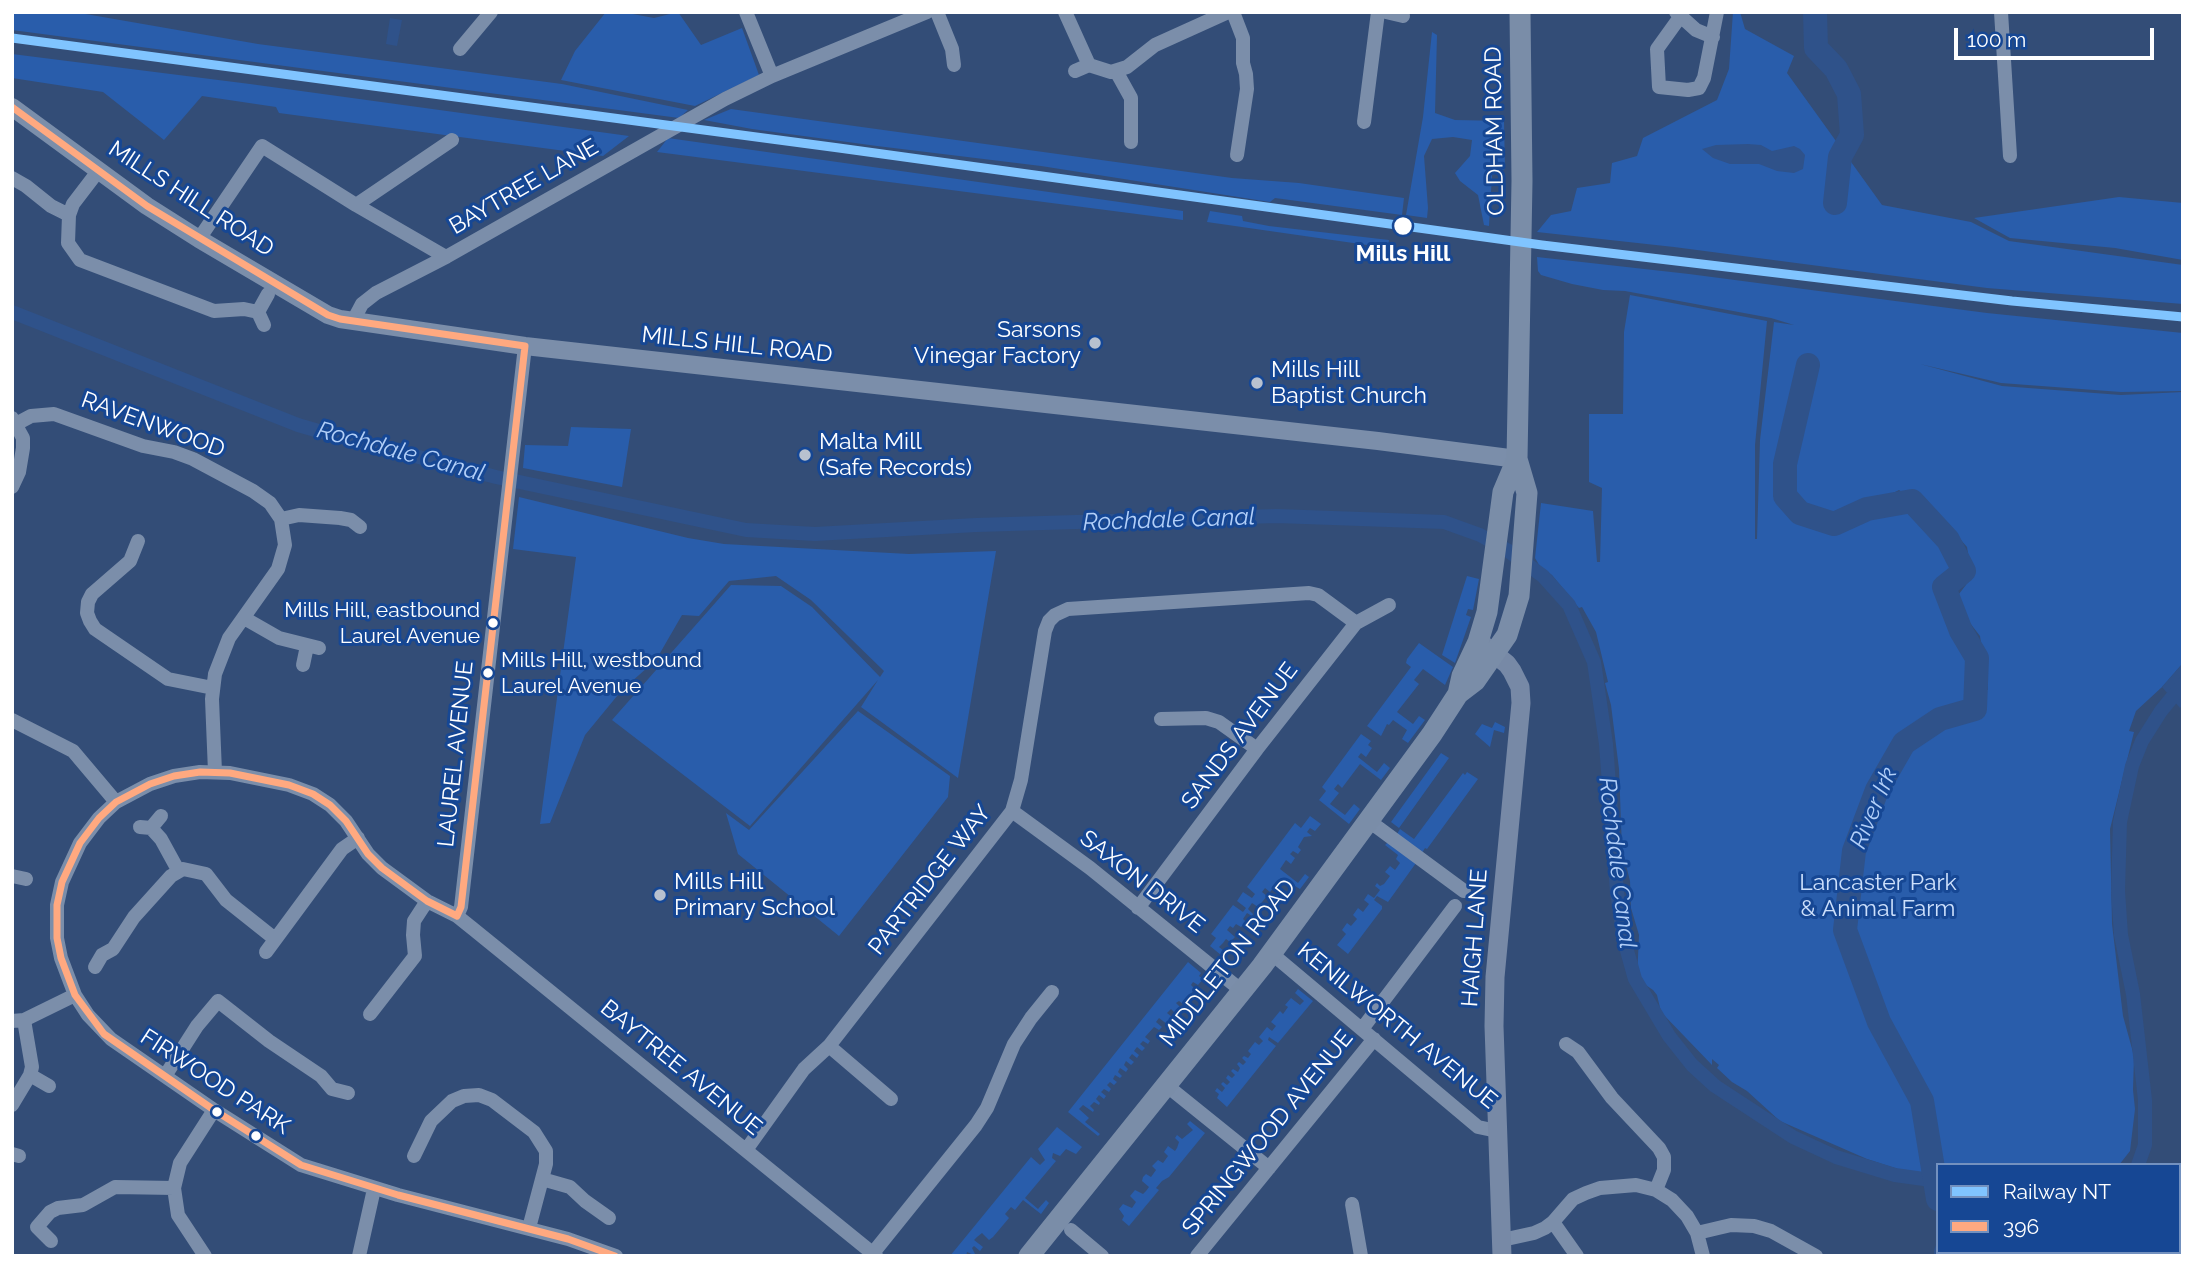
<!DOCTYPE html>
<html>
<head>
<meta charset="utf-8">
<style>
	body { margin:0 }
	#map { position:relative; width:2195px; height:1268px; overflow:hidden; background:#334d77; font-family:Raleway,sans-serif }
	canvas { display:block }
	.frame { position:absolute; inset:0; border:14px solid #fff; pointer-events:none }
	.legend { position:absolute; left:1936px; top:1163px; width:245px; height:91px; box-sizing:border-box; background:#164794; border:2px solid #7391bf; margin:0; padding:9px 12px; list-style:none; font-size:21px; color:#fff }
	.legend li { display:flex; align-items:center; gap:14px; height:35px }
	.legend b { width:35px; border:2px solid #7391bf }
	.scale { position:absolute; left:1954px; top:28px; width:200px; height:32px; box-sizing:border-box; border:4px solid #fff; border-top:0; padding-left:9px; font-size:21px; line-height:24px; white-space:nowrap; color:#fff; -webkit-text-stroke:5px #164794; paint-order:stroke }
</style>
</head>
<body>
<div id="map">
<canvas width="2195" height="1268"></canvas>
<div class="frame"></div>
<ul class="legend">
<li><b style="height:9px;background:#80c4ff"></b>Railway NT</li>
<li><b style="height:9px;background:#ffa980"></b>396</li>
</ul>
<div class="scale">100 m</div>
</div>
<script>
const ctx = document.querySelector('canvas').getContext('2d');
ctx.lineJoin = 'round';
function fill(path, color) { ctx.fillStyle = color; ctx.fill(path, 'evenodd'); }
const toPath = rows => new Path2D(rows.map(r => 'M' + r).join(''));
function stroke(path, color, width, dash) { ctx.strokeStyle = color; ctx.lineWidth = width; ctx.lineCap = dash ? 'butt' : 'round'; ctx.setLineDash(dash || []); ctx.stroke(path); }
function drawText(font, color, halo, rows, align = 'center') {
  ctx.font = font + ' Raleway,sans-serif'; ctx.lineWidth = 6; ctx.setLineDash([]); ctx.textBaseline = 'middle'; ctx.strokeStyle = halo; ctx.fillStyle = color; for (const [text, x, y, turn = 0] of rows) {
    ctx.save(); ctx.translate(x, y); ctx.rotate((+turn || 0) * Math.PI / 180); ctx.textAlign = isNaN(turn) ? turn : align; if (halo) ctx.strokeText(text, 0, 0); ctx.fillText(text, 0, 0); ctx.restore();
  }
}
fill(toPath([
	[12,12,74,12,258,44,562,84,688,110,679,118,12,30],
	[606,12,622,12,654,18,678,12,701,45,742,28,759,75,695,106,561,80,575,51],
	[1733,12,1740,12,1745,29,1794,56,1787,73,1882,205,1971,222,2009,241,2183,265,2183,304,1987,288,1674,247,1537,232,1551,215,1571,211,1577,188,1610,183,1612,163,1637,156,1643,138,1717,100,1729,69],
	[1432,32,1437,35,1435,113,1455,120,1504,121,1505,169,1492,175,1489,226,1484,225,1478,195,1460,181,1455,173,1470,156,1472,140,1453,137,1432,139,1424,156,1428,208,1427,218,1406,215,1423,117],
	[12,54,250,84,629,136,603,156,279,113,276,107,202,96,164,140,103,92,12,78],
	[731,109,1232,178,1299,183,1404,198,1402,215,1275,198,1270,202,1041,166,877,146,752,129,704,120],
	[668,138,1183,211,1183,220,657,152],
	[2119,197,2183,203,2183,260,2115,248,2010,238,1974,218],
	[1210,211,1242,216,1243,221,1269,226,1389,240,1388,248,1207,222],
	[1537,257,1689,274,1987,313,2183,333,2183,391,2121,392,2001,383,1920,364,2002,386,2121,395,2183,392,2183,663,2162,687,2136,711,2129,731,2134,732,2110,829,2112,924,2123,1016,2134,1056,2133,1090,2135,1109,2130,1151,2119,1165,1938,1165,1938,1176,1904,1171,1867,1159,1780,1121,1747,1091,1732,1082,1717,1068,1719,1065,1712,1059,1712,1065,1661,1012,1657,995,1653,990,1637,979,1639,935,1631,908,1630,881,1622,849,1619,769,1611,705,1605,683,1608,682,1596,632,1582,607,1579,608,1552,575,1541,568,1535,558,1541,503,1593,511,1597,562,1600,562,1602,488,1589,482,1589,414,1623,414,1624,332,1630,295,1767,321,1755,445,1755,539,1757,539,1760,440,1774,322,1794,325,1771,318,1625,291,1603,290,1572,284,1541,275,1538,271],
	[1899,490,1941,517,1967,547,1972,577,1959,594,1960,610,1980,636,1988,690,1972,684,1974,661,1956,631,1941,588,1957,569,1946,542,1912,509,1895,509,1893,502,1885,497],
	[571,427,631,429,622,487,523,468,525,445,568,446],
	[519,497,688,538,724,544,909,554,996,551,958,778,861,707,878,680,750,826,612,720,731,585,781,586,812,607,880,677,884,671,811,600,776,576,729,581,699,616,682,615,656,660,622,690,585,735,550,823,540,824,576,557,513,549],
	[1467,576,1479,579,1473,610,1468,609,1466,615,1471,617,1455,663,1442,655],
	[1419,643,1453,667,1445,685,1423,669,1414,680,1419,684,1397,712,1413,724,1419,716,1425,720,1408,743,1402,739,1407,730,1393,720,1389,725,1387,724,1381,736,1367,726,1411,667,1406,663,1407,659],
	[858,711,950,776,948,797,839,936,738,854,726,813,749,830],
	[1495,722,1505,727,1504,733,1494,730,1490,747,1475,734,1482,724,1492,728],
	[1361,734,1371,741,1368,745,1372,748,1366,757,1361,753,1358,757,1377,772,1384,763,1390,768,1381,780,1360,764,1342,788,1338,784,1334,789,1339,793,1330,804,1345,815,1354,804,1360,809,1349,824,1319,800,1326,791,1322,787],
	[1441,753,1449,758,1399,828,1391,822],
	[1467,772,1478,779,1427,849,1425,848,1422,853,1397,834,1400,829,1414,839,1463,773,1465,775],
	[1310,816,1321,824,1315,831,1310,828,1307,832,1312,836,1304,837,1298,847,1301,850,1298,854,1293,851,1290,854,1295,858,1291,864,1286,860,1280,869,1298,883,1305,874,1309,877,1300,889,1281,878,1270,892,1265,888,1262,892,1267,896,1258,907,1252,903,1248,909,1253,914,1252,916,1247,913,1243,919,1259,934,1258,936,1243,925,1241,927,1236,924,1233,928,1230,926,1227,930,1235,937,1230,942,1226,939,1223,943,1219,947,1224,951,1221,955,1210,946,1216,938,1211,934,1233,905,1243,912,1246,908,1237,901,1243,892,1252,898,1255,894,1247,887,1295,823,1301,828],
	[1388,842,1416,863,1388,902,1377,896,1374,900,1382,906,1382,909,1348,954,1337,945,1346,934,1342,930,1347,923,1351,926,1357,919,1353,915,1358,908,1363,912,1369,904,1364,900,1368,894,1374,898,1380,890,1375,886,1377,883,1380,886,1384,884,1390,876,1385,872,1390,866,1395,870,1400,863,1396,859,1398,855,1385,845],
	[1188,962,1201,973,1199,976,1203,979,1198,985,1193,982,1191,985,1195,989,1183,1004,1179,1001,1176,1003,1180,1007,1175,1013,1171,1009,1167,1013,1172,1017,1168,1022,1181,1033,1180,1034,1159,1018,1156,1022,1162,1027,1159,1030,1154,1027,1145,1037,1150,1041,1148,1044,1143,1041,1140,1044,1145,1048,1142,1051,1137,1047,1134,1051,1139,1055,1137,1058,1132,1054,1129,1058,1134,1062,1131,1065,1126,1061,1124,1065,1128,1069,1126,1072,1120,1068,1118,1072,1122,1076,1120,1078,1115,1075,1113,1079,1117,1082,1114,1085,1110,1082,1107,1085,1111,1089,1109,1092,1104,1089,1101,1092,1106,1096,1104,1099,1099,1095,1096,1099,1100,1103,1099,1105,1094,1102,1090,1106,1094,1110,1093,1112,1083,1105,1079,1109,1089,1118,1085,1122,1100,1134,1098,1136,1068,1112],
	[1298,989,1313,1001,1278,1043,1269,1037,1268,1040,1276,1046,1227,1107,1217,1098,1219,1094,1215,1091,1217,1088,1222,1092,1225,1088,1221,1084,1223,1082,1227,1085,1230,1082,1226,1078,1228,1075,1232,1078,1235,1075,1231,1071,1233,1069,1238,1072,1240,1068,1237,1064,1239,1062,1243,1065,1246,1062,1242,1058,1244,1056,1248,1058,1251,1054,1248,1051,1255,1042,1259,1045,1263,1041,1259,1037,1267,1027,1272,1031,1276,1026,1271,1022,1280,1011,1283,1014,1288,1007,1285,1005,1291,998,1300,1005,1304,1001,1295,993],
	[1190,1121,1205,1133,1169,1177,1162,1181,1156,1188,1159,1190,1129,1226,1122,1220,1124,1216,1119,1209,1123,1204,1132,1208,1136,1202,1130,1196,1135,1190,1143,1194,1146,1191,1149,1187,1142,1181,1143,1177,1146,1174,1151,1177,1156,1170,1152,1166,1158,1160,1163,1163,1168,1156,1164,1152,1168,1146,1175,1151,1177,1148,1179,1142,1175,1138,1177,1135,1182,1139,1193,1130,1187,1124],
	[1057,1127,1082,1147,1076,1154,1066,1149,1060,1156,1053,1153,1052,1158,1056,1161,1025,1198,1038,1209,1046,1200,1049,1203,1041,1214,1023,1200,1015,1210,1011,1207,1005,1214,1009,1218,993,1237,989,1240,982,1233,977,1237,974,1240,983,1247,980,1251,974,1246,972,1248,976,1256,967,1252,966,1256,950,1256,1031,1157,1040,1165,1045,1160,1038,1149]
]), '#295dab');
fill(toPath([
	[390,18,402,20,397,46,386,44],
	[1748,144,1761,145,1772,151,1794,146,1800,149,1805,155,1803,169,1794,173,1777,171,1759,164,1730,164,1713,158,1702,149,1716,145],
	[2183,663,2183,704,2180,708,2162,687]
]), '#2f528a');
stroke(toPath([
	[12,312,298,425,322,432,496,477,746,530,815,534,976,525,1277,516,1444,522,1480,535,1507,550,1543,576,1569,605,1594,662,1606,744,1617,892,1624,940,1635,979,1669,1036,1692,1065,1715,1086,1793,1137,1836,1157,1895,1175,1938,1181],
	[2138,1165,2145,1145,2145,1100,2133,994,2121,935,2118,891,2120,822,2132,766,2142,741,2161,711,2183,684]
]), '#2f528a', 14);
stroke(toPath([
	[1815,12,1816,48,1836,69,1849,94,1852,135,1840,157,1835,203],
	[1808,365,1785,464,1785,496,1800,513,1834,524,1867,509,1912,501,1948,540,1964,571,1944,587,1961,631,1977,658,1975,709,1940,719,1904,743,1877,790,1854,851,1845,930,1879,1022,1922,1101,1938,1199],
	[1946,1252,1946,1256]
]), '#2f528a', 24);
stroke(toPath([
	[746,12,772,76],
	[937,12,952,49,954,65],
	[1065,12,1089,65,1111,72,1127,67,1155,45,1228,12],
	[1233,12,1243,38,1243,63,1246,74,1247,89,1237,155],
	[1386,12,1403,16],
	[1676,12,1696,30,1713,37],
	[2001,12,2010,156],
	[1680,17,1657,49,1659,87,1688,90,1699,88,1704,78,1717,12],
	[460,49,491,12],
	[1075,71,1089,65],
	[1116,71,1131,98,1131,142],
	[1364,122,1378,12],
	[99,170,73,204,69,215,68,243,80,260,214,311,244,309,258,312,268,294],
	[12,178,26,186,51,206,69,215],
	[356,205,452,140],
	[199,239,262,146,356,205,446,257],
	[258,312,264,325],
	[353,321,362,304,376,293,446,257,725,99,772,76,927,12],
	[12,418,23,438,23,448,19,472,12,487],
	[16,424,31,416,54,414,143,446,174,452,193,459,253,491,270,503,281,519,285,545,278,569,229,638,215,674,212,699,215,772],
	[281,519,299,515,340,518,351,520,360,527],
	[138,541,130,561,92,594,88,602,87,613,90,621,95,629,168,679,213,688],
	[244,618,279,638,319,648],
	[303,665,307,646],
	[1161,719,1206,718,1219,722,1257,749],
	[12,720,73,751,116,802],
	[1012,811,1090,868,1242,991],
	[1369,821,1464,891],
	[140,827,151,828,161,839,178,870],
	[151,828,161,816],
	[12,876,26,879],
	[1138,908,1257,749,1356,623,1389,605],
	[457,916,461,907,525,346],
	[266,952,342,849,358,838],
	[1271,953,1478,1127,1497,1131],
	[95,967,102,955,113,949,134,917,171,876,183,869,206,874,226,900,275,939],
	[370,1014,415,956,413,935,414,921,427,901],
	[12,1021,24,1020,75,995],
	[1362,1029,1455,906],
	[1566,1044,1578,1052,1612,1098,1659,1148,1664,1157,1664,1170,1656,1190],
	[829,1046,891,1099],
	[30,1075,49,1086],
	[165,1076,197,1026,218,1001,269,1041,321,1076,332,1089,348,1093],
	[1166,1085,1269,1168],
	[12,1105,30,1075,32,1067,24,1020],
	[746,1150,804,1069,829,1046,1012,811,1021,780,1045,631,1049,621,1055,615,1068,609,1309,593,1318,595,1356,623],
	[12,1154,19,1156],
	[414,1156,431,1121,452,1101,464,1096,479,1095,492,1100,534,1132,546,1151,546,1164,529,1228],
	[542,1179,570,1187,585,1201,609,1218],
	[1352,1204,1361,1256],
	[1553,1222,1577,1256],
	[1071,1230,1102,1256],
	[1697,1233,1731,1225,1754,1226,1771,1231,1816,1256],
	[1502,1240,1534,1233,1545,1228,1553,1222,1573,1199,1586,1193,1600,1188,1636,1185,1656,1190,1672,1200,1687,1216,1697,1233,1703,1256],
	[51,1241,37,1227,50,1212,58,1208,83,1205,115,1187,174,1188],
	[873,1253,976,1125,987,1108,1014,1044,1031,1018,1052,992],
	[205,1256,178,1215,174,1188,180,1163,214,1110],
	[359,1256,374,1189],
	[616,1256,568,1239,398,1195,301,1165,214,1110,111,1039,88,1015,75,995,61,958,57,938,57,905,62,882,80,843,99,818,116,802,150,784,174,776,200,772,230,773,289,785,313,794,330,805,346,821,368,854,382,868,427,901,457,916,472,928,876,1256],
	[1197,1256,1374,1039]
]), '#7b8eaa', 14);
stroke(toPath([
	[12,107,147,206,199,239,328,315,340,319,525,346,1378,441,1517,459]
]), '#7b8eaa', 18);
stroke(toPath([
	[1482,644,1507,664,1512,671,1520,687,1521,703,1495,977,1494,1026,1502,1256]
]), '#7789a6', 19);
stroke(toPath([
	[1458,694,1462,676,1478,642,1487,612,1503,492,1517,459],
	[1029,1256,1262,966,1432,734,1458,694,1475,681,1507,635,1519,596,1527,493,1517,459,1522,181,1520,12]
]), '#7a8da8', 21);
stroke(toPath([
	[12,107,147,206,328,315,340,319,525,346],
	[457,916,427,901,382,868,368,854,346,821,330,805,313,794,289,785,230,773,200,772,174,776,150,784,116,802,99,818,80,843,62,882,57,905,57,938,61,958,75,995,104,1034,214,1110,301,1165,398,1195,568,1239,615,1256],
	[457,916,461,907,525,346]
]), '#ffa980', 7);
stroke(toPath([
	[12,38,839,148,1542,245,2012,301,2183,317]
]), '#80c4ff', 9);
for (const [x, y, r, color] of [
	[1403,226,10,"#fff"],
	[1095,343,7,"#b8c1cf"],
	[1257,383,7,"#b8c1cf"],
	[805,455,7,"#b8c1cf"],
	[493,623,6,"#fff"],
	[488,673,6,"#fff"],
	[660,895,7,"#b8c1cf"],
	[217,1112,6,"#fff"],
	[256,1136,6,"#fff"]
]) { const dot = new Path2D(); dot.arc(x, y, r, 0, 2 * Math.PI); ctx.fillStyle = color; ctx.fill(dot); stroke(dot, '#164794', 2.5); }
drawText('21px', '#fff', '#164794', [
	["Mills Hill, eastbound",480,611],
	["Laurel Avenue",480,637],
	["Mills Hill, westbound",501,661,"left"],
	["Laurel Avenue",501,687,"left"]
], 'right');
drawText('23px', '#fff', '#164794', [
	["OLDHAM ROAD",1495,131,-91],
	["BAYTREE LANE",524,187,-30],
	["MILLS HILL ROAD",191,199,33],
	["MILLS HILL ROAD",737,345,6],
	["RAVENWOOD",153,425,20],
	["SANDS AVENUE",1240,736,-53],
	["LAUREL AVENUE",456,754,-84],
	["PARTRIDGE WAY",930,880,-52],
	["SAXON DRIVE",1142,882,38],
	["HAIGH LANE",1475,938,-86],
	["MIDDLETON ROAD",1228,963,-52],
	["KENILWORTH AVENUE",1397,1026,39],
	["BAYTREE AVENUE",681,1068,39],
	["FIRWOOD PARK",215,1082,33],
	["SPRINGWOOD AVENUE",1268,1133,-51]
]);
drawText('bold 23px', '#fff', '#164794', [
	["Mills Hill",1403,254]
]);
drawText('23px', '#fff', '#164794', [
	["Sarsons",1081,330,"right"],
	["Vinegar Factory",1081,356,"right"],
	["Mills Hill",1271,370],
	["Baptist Church",1271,396],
	["Malta Mill",819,442],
	["(Safe Records)",819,468],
	["Mills Hill",674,882],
	["Primary School",674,908]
], 'left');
drawText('23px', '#cde0fc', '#164794', [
	["Lancaster Park",1878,883],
	["& Animal Farm",1878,909]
]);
drawText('italic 24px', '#b2cff8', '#164794', [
	["Rochdale Canal",401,452,15],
	["Rochdale Canal",1169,520,-2],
	["River Irk",1874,808,-67],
	["Rochdale Canal",1617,863,83]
]);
</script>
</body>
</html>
